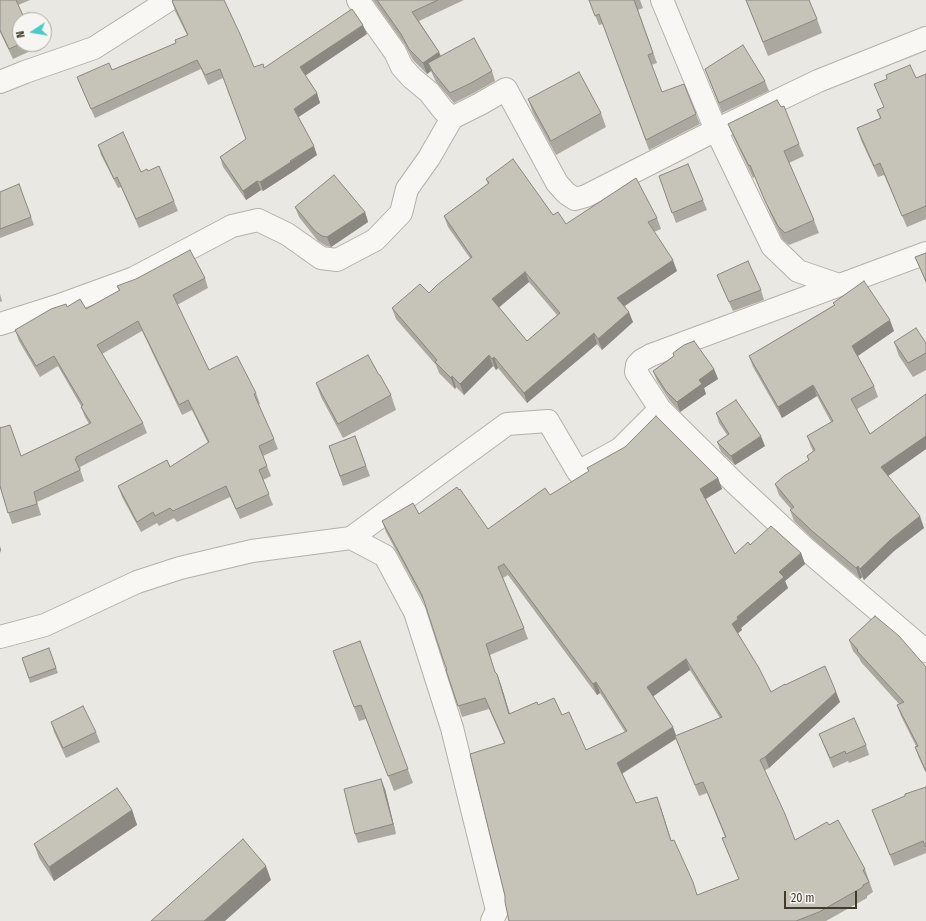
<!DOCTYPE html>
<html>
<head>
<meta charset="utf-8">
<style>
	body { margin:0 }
	#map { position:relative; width:926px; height:921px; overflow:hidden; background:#eae8e2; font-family:"Fira Sans Condensed",sans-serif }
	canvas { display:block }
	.north { position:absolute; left:12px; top:12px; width:40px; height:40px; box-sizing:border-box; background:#f7f5f1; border:1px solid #aeaba1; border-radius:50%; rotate:258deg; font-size:11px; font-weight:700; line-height:16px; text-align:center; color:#413c2a }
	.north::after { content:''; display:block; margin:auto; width:14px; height:18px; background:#4bcbc7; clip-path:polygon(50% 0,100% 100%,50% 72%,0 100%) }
	.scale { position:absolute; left:784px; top:891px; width:73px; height:18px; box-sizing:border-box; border:2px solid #413c2a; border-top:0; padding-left:5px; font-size:12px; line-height:14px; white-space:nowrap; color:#413c2a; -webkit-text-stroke:3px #f7f5f1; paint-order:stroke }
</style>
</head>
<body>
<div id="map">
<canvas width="926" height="921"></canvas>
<div class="north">N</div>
<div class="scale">20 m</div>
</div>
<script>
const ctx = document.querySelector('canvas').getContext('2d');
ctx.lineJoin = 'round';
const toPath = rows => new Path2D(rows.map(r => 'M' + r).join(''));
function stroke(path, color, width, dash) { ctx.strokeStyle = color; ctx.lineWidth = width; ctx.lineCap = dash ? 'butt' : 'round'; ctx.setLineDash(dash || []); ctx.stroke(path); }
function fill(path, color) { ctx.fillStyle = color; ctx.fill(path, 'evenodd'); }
const minor = toPath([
	[358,0,395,52,402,67,412,78,429,92,443,110,452,118,480,104,506,89,557,183,566,193,575,199,586,196,716,130,818,81,926,38],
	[662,0,716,130,772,246,798,271,839,285],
	[0,82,25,72,94,48,169,0],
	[0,324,57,306,134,278,232,226,258,220,287,234,321,258,337,260,375,240,401,213,407,189,429,158,452,118],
	[660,409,636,372,637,365,642,360,651,355,926,253],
	[351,538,507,424,548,421,578,472,620,449,660,409,737,485,807,550,926,651],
	[0,637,45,625,137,582,180,568,252,551,351,538,385,556,415,612,452,728,497,910,492,921]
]);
stroke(minor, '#b4b1a7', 24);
stroke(minor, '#f8f7f4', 22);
fill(toPath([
	[0,0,30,0,18,5,20,44,36,44,37,48,13,59,0,32],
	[373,0,464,0,419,21,439,52,441,56,492,71,495,81,474,93,454,103,436,82,431,71,427,74,413,60,405,45],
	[589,0,640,0,643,8,638,10,657,63,651,65,662,92,696,114,700,124,649,150,603,24,599,25],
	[746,0,817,19,822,33,768,56],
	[172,1,254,67,264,68,367,34,305,76,317,93,320,103,298,117,317,155,294,171,263,191,261,190,246,200,223,167,220,157,246,139,223,78,208,85,201,69,95,118,81,87,77,77,112,70,176,43,187,35,175,11],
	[705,69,765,81,769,91,722,113],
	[926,74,926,219,907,227,884,175,878,177,861,140,857,128,880,118,877,110,884,107,874,84,916,78],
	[528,99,601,113,606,127,556,155,533,113],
	[728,124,799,144,804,156,789,163,814,220,819,233,789,245,782,239,770,213,755,177,753,178,733,136],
	[98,145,141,172,148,171,174,201,178,211,139,228,121,187,118,188,101,155],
	[659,176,703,200,707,210,676,223],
	[486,179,553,215,566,224,657,218,661,229,654,232,677,271,625,306,633,322,602,350,597,344,527,403,498,368,496,370,493,366,464,395,456,387,455,389,439,373,436,365,396,319,392,308,429,293,470,258,448,227,444,216,488,184],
	[529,282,557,315,527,341,499,307],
	[19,184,34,225,0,238,0,192],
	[295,207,365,212,368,222,331,247,326,246,318,241,299,217],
	[926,253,926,283,915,257],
	[717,275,761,290,764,300,733,311,721,285],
	[205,278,208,288,177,305,209,370,256,393,260,404,258,404,274,439,278,449,263,456,271,476,263,480,273,505,240,519,230,497,177,522,174,518,159,526,157,523,141,532,122,497,118,486,170,467,208,443,192,410,182,415,142,331,102,354,143,423,147,433,80,467,81,469,80,469,84,481,37,502,41,515,12,524,0,487,0,426,1,428,21,456,89,424,85,417,81,407,81,406,58,366,40,377,19,341,15,330,67,307,86,309,119,291,117,286],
	[0,294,2,301,0,302],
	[833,303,894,331,858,356,874,386,878,397,857,409,870,434,926,394,926,449,888,476,924,528,894,551,864,580,862,577,860,579,815,541,794,521,790,510,791,509,779,495,775,484,809,460,807,456,813,451,811,447,807,436,831,422,817,396,782,418,753,367,749,356,834,305],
	[894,342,926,343,926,370,913,377,899,356],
	[673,353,714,369,718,379,704,388,706,394,680,412,670,401,657,381,653,371,674,356],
	[379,375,391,395,396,410,343,438,321,397,316,383],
	[716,413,765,446,735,465,721,452,717,442,727,435,719,423],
	[355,436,370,476,343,486,329,446],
	[587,468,718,478,722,489,706,499,735,554,750,545,801,553,805,564,785,581,788,588,741,628,742,630,737,633,771,692,785,685,836,692,840,702,769,768,764,771,795,840,829,825,865,869,873,892,867,896,867,898,826,921,509,921,505,896,504,743,489,709,462,717,425,604,386,532,382,521,419,514,488,529,550,495,589,472],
	[508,575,597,695,600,693,625,732,586,750,562,715,538,705,510,714,501,685,497,674,495,672,490,655,528,639,524,628,503,578],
	[690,670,720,718,676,736,673,727,653,696],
	[676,739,699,796,707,793,725,837,722,838,739,879,697,895,671,841,661,808,636,803,622,774],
	[849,640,926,667,926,773,919,758,915,747,916,746,901,716,897,705,899,704,861,662,859,658,853,651],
	[360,641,413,783,394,791,366,719,359,721,333,651],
	[49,648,58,673,30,683,22,658],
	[51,722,96,732,100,742,66,758,54,732],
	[819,734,866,745,869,755,849,763,848,761,833,768],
	[926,787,926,853,894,866,872,810,905,796],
	[385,789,396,834,358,843,355,834],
	[132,810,137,825,54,881,39,858,34,844]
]), '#aaa89f');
fill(toPath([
	[363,25,367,34,303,77,300,67],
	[439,52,443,63,428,63,431,71,427,74,423,63],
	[317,93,320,103,297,118,294,109],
	[314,146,317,155,294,171,263,191,260,182],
	[257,181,261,190,246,200,243,191],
	[365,212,368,222,331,247,327,237],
	[673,260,677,271,621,308,617,298],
	[525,272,529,282,496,310,492,299],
	[629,312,633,322,602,350,598,339],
	[890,320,894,331,856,357,852,346],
	[594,333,597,344,527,403,524,393],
	[489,355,493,366,464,395,460,384],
	[494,357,498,368,496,370,492,359],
	[714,369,718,379,704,388,706,394,680,412,677,402,699,380],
	[452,376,456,387,455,389,451,378],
	[813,385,817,396,782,418,778,407],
	[761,436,765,446,735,465,731,456],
	[926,436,926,449,885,478,881,467],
	[718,478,722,489,704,500,700,489],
	[920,516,924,528,894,551,864,580,860,569,890,540],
	[0,546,1,550,0,553],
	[801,553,805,564,785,581,788,588,741,628,742,630,736,635,732,624,737,617,779,572],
	[858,566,862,577,860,579,856,568],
	[686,659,690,670,651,698,647,687],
	[497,674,501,685,513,725,509,714],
	[596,682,600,693,597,695,593,684],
	[836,692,840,702,769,768,765,757],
	[673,727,677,738,621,774,617,763],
	[381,779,385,789,396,834,393,824],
	[657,797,661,808,675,852,671,841],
	[132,810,137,825,54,881,49,867],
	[266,866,271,880,225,921,204,921]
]), '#8b8882');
const building = toPath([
	[0,0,16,0,25,20,20,20,20,44,9,49,0,30,0,0],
	[173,0,224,0,240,34,254,67,263,64,264,68,352,9,363,25,300,67,317,93,294,109,314,146,290,161,291,162,260,182,257,181,243,191,220,157,246,139,220,69,205,75,197,60,91,109,77,77,109,63,112,70,176,43,175,40,188,35,172,1,173,0],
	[377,0,438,0,412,12,439,52,423,63,409,49,401,34,377,0],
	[589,0,634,0,653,53,648,55,662,92,684,84,696,114,646,140,599,14,595,16,589,0],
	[746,0,809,0,817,19,763,42,746,0],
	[474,38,492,71,471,83,450,93,433,72,428,63,474,38],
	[743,45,765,81,719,103,705,69,743,45],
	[910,65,916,78,926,74,926,206,902,216,880,163,874,166,857,128,881,118,877,110,884,107,874,84,887,79,886,75,910,65],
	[579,72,601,113,551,141,528,99,579,72],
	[777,100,781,107,784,106,799,144,784,151,814,220,785,233,778,226,765,201,750,165,749,166,728,124,777,100],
	[123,132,141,172,147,169,148,171,159,166,174,201,136,219,117,177,114,179,98,145,123,132],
	[513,159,553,215,558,212,566,224,636,178,657,218,648,222,673,260,617,298,629,312,598,339,594,333,524,393,494,357,492,359,489,355,460,384,452,376,451,378,435,362,437,360,392,308,420,284,429,293,437,285,472,257,444,216,489,183,486,179,513,159],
	[525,272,560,313,527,341,492,299,525,272],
	[688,164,703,200,672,213,659,176,688,164],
	[334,175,365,212,327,237,322,236,315,231,295,207,334,175],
	[19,184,31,217,0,229,0,192,19,184],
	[190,250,205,278,173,295,209,370,237,356,256,393,254,394,274,439,259,446,267,466,259,470,269,494,236,509,226,486,173,511,170,508,155,516,153,512,137,522,118,486,167,460,170,467,209,442,188,400,179,405,138,321,97,345,143,423,76,457,77,458,75,459,80,470,34,492,37,504,8,513,0,486,0,428,10,425,21,456,91,423,81,407,83,405,54,356,36,366,15,330,51,309,66,304,67,307,80,299,86,309,120,290,117,286,136,279,190,250],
	[926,253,926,281,915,257,926,253],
	[748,261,761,290,729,302,717,275,748,261],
	[864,281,890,320,852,346,874,386,851,399,870,434,926,394,926,436,881,467,920,516,890,540,860,569,858,566,856,568,811,530,790,510,794,507,775,484,784,476,809,460,807,456,815,450,807,436,833,421,813,385,778,407,749,356,835,305,833,303,864,281],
	[916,328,926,343,926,353,908,363,894,342,916,328],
	[694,341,714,369,699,380,702,384,677,402,666,391,653,371,674,356,673,353,684,345,694,341],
	[368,355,379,375,380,375,391,395,338,424,316,383,368,355],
	[736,400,761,436,731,456,717,442,729,434,716,413,736,400],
	[656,416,718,478,700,489,735,554,748,542,750,545,771,526,801,553,779,572,784,577,737,617,738,619,732,624,759,668,771,692,785,684,785,685,825,666,836,692,765,757,760,760,785,814,795,840,827,822,829,825,838,820,865,869,863,870,869,882,863,885,863,887,819,912,796,921,509,921,505,902,505,896,470,754,505,743,485,698,458,706,446,670,447,670,443,659,422,595,382,521,413,503,419,514,457,487,459,490,460,489,488,529,545,488,550,495,589,471,587,468,625,447,656,416],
	[504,564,593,684,596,682,627,731,586,750,569,712,562,715,554,698,538,705,537,702,509,714,497,674,495,672,486,644,524,628,498,567,504,564],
	[686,659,722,717,675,736,695,785,703,782,726,837,722,838,739,879,697,895,693,882,674,840,671,841,657,797,636,803,617,763,673,727,647,687,686,659],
	[355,436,366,466,340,476,329,446,355,436],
	[875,616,899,636,926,667,926,771,915,747,918,746,897,705,904,702,857,651,858,650,849,640,875,616],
	[360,641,408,769,388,776,361,705,354,707,333,651,360,641],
	[49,648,56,668,29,678,22,658,49,648],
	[83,706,96,732,63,748,51,722,83,706],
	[854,718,866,745,846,754,845,751,830,758,819,734,854,718],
	[381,779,393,824,355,834,344,789,381,779],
	[926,787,926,847,923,841,890,855,872,810,905,796,905,794,926,787],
	[117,788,132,810,49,867,34,844,117,788],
	[243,839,266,866,204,921,151,921,243,839]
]);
fill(building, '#c6c3b9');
stroke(building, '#8b8882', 1);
</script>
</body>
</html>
